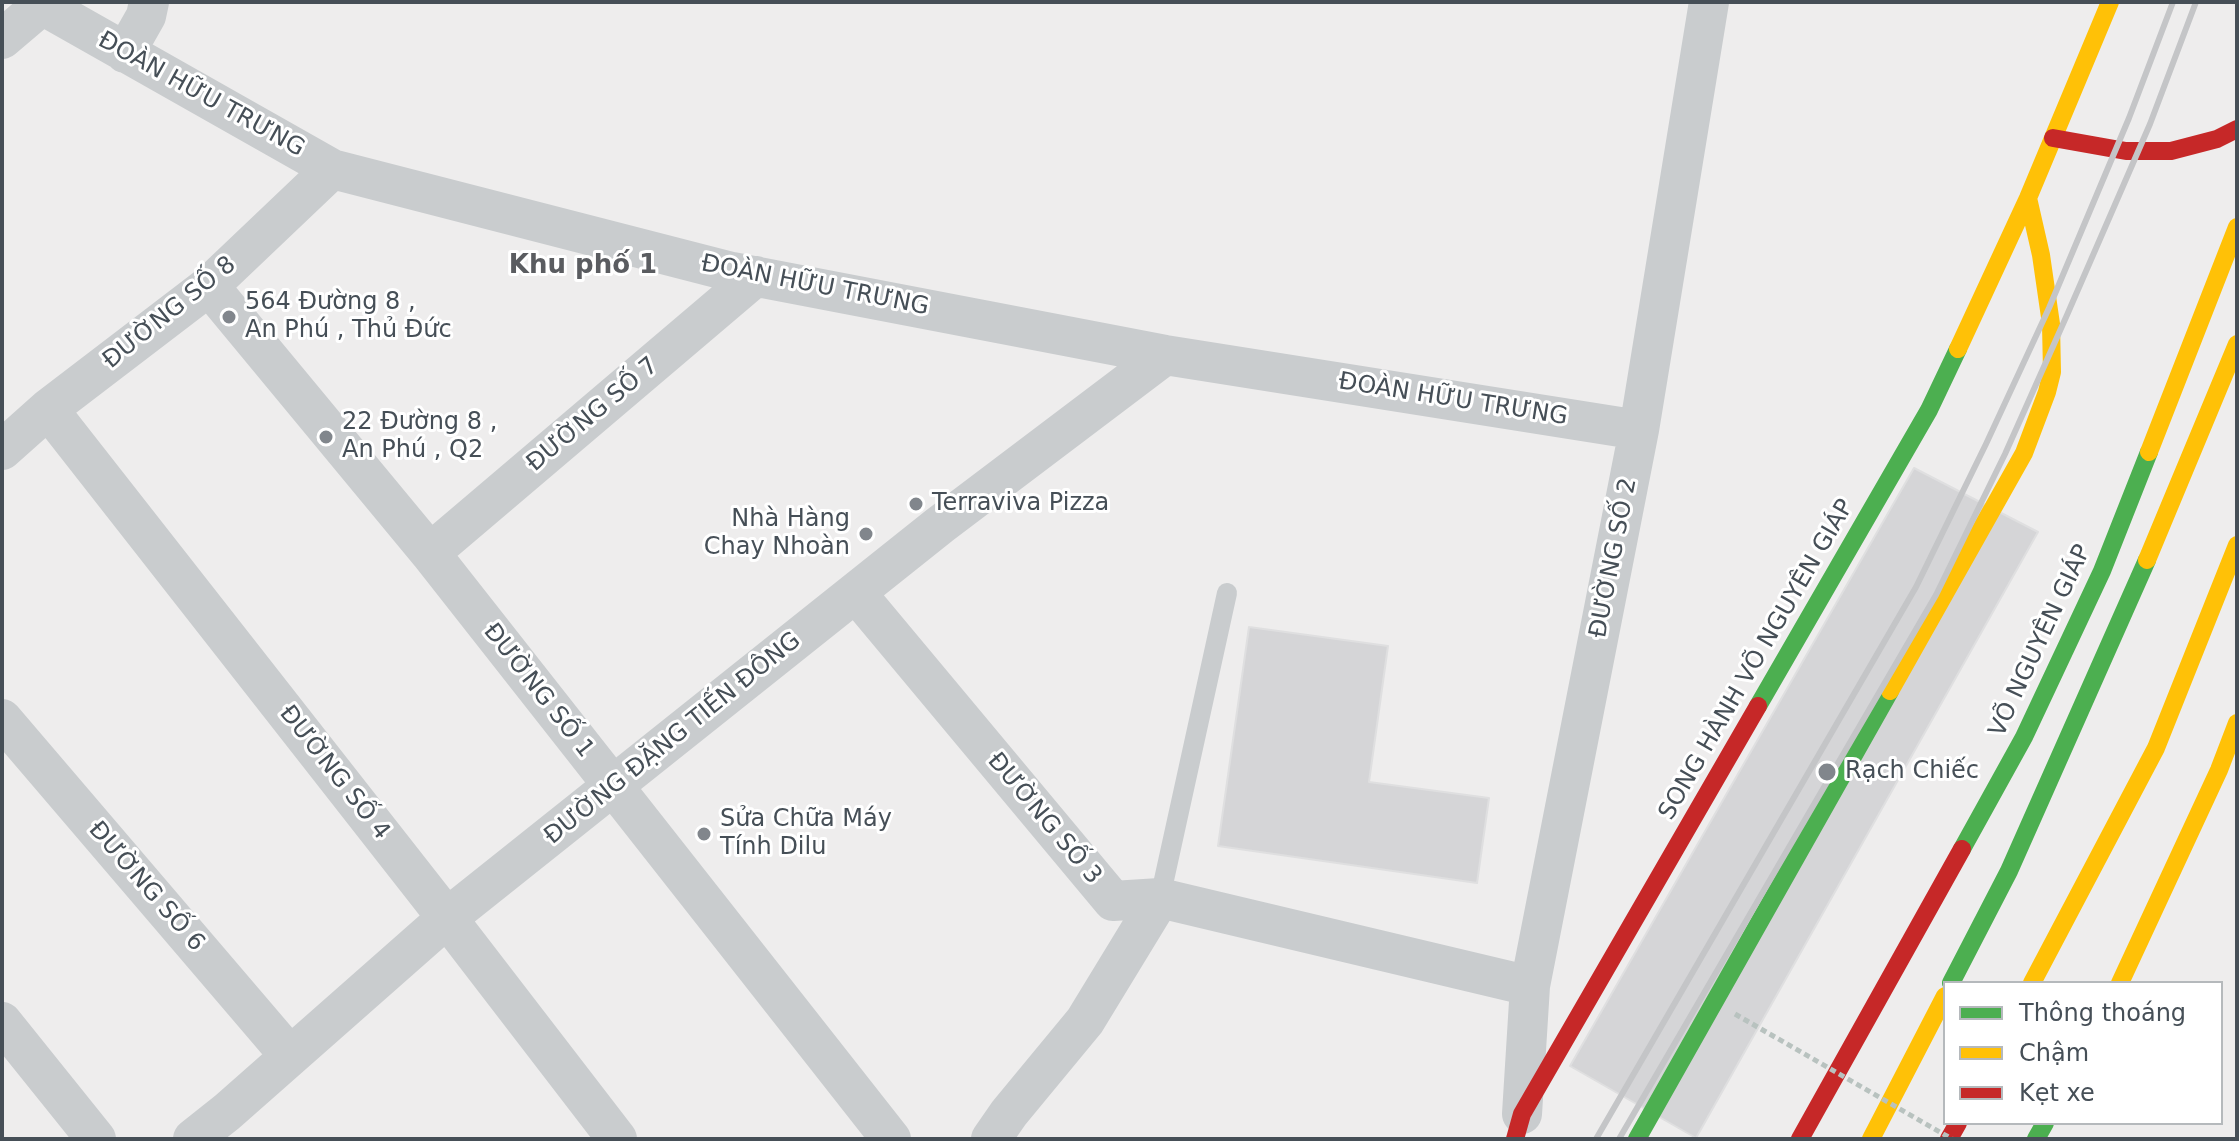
<!DOCTYPE html>
<html>
<head>
<meta charset="utf-8">
<style>
	body { margin:0 }
	#map { position:relative; width:2239px; height:1141px; overflow:hidden; background:#eeeded; font-family:"DejaVu Sans",sans-serif }
	canvas { display:block }
	.frame { position:absolute; inset:0; border:4px solid #464f57; pointer-events:none }
	.legend { position:absolute; left:1943px; top:981px; width:280px; height:144px; box-sizing:border-box; background:#fff; border:2px solid #b5b9bc; margin:0; padding:10px 14px; list-style:none; font-size:24px; color:#464f57 }
	.legend li { display:flex; align-items:center; gap:16px; height:40px }
	.legend b { width:40px; border:2px solid #b5b9bc }
</style>
</head>
<body>
<div id="map">
<canvas width="2239" height="1141"></canvas>
<div class="frame"></div>
<ul class="legend">
<li><b style="height:10px;background:#4caf50"></b>Thông thoáng</li>
<li><b style="height:10px;background:#ffc107"></b>Chậm</li>
<li><b style="height:10px;background:#c62828"></b>Kẹt xe</li>
</ul>
</div>
<script>
const ctx = document.querySelector('canvas').getContext('2d');
ctx.lineJoin = 'round';
function fill(path, color) { ctx.fillStyle = color; ctx.fill(path, 'evenodd'); }
const toPath = rows => new Path2D(rows.map(r => 'M' + r).join(''));
function stroke(path, color, width, dash) { ctx.strokeStyle = color; ctx.lineWidth = width; ctx.lineCap = dash ? 'butt' : 'round'; ctx.setLineDash(dash || []); ctx.stroke(path); }
function drawText(font, color, halo, rows, align = 'center') {
  ctx.font = font + ' "DejaVu Sans",sans-serif'; ctx.lineWidth = 6; ctx.setLineDash([]); ctx.textBaseline = 'middle'; ctx.strokeStyle = halo; ctx.fillStyle = color; for (const [text, x, y, turn = 0] of rows) {
    ctx.save(); ctx.translate(x, y); ctx.rotate((+turn || 0) * Math.PI / 180); ctx.textAlign = isNaN(turn) ? turn : align; if (halo) ctx.strokeText(text, 0, 0); ctx.fillText(text, 0, 0); ctx.restore();
  }
}
const building = toPath([
	[1914,468,2038,532,1696,1138,1570,1066,1914,468],
	[1249,627,1388,646,1369,782,1489,798,1477,883,1218,846,1249,627]
]);
fill(building, '#d5d5d7');
stroke(building, '#dfdfe0', 2);
stroke(toPath([
	[1160,898,1227,593]
]), '#c9ccce', 20);
stroke(toPath([
	[37,2,332,169,732,272,1165,355,1639,430],
	[2,39,42,5],
	[125,53,146,16,149,2],
	[209,286,430,553,891,1139],
	[48,409,447,918,617,1139],
	[2,450,48,409,209,286,332,169],
	[430,553,756,276],
	[856,593,1113,901,1160,898,1530,986],
	[2,719,290,1056],
	[2,1022,96,1139],
	[1522,1114,1530,986,1639,430,1709,2],
	[193,1139,227,1112,447,918,940,525,1165,355],
	[991,1139,1009,1113,1085,1021,1160,898]
]), '#c9ccce', 40);
stroke(toPath([
	[1758,706,1929,410,1958,349],
	[1962,849,2024,737,2102,571,2149,452],
	[1951,983,2009,871,2147,560],
	[1637,1139,1890,691],
	[2036,1139,2045,1123]
]), '#4caf50', 18);
stroke(toPath([
	[1958,349,2028,198,2110,2],
	[2149,452,2237,227],
	[2147,560,2237,344],
	[1890,691,2024,453,2047,392,2052,372,2051,324,2041,255,2028,198],
	[2032,983,2156,748,2237,545],
	[2120,983,2219,770,2237,723],
	[1871,1139,1945,996]
]), '#ffc107', 18);
stroke(toPath([
	[2053,138,2126,151,2171,151,2217,139,2237,129],
	[1515,1139,1522,1114,1758,706],
	[1800,1139,1962,849],
	[1949,1139,1958,1123]
]), '#c62828', 18);
stroke(toPath([
	[1596,1139,1916,587,1986,444,2049,308,2129,118,2173,2],
	[1619,1139,1936,595,2005,454,2067,315,2150,124,2196,2]
]), '#c4c5c7', 6);
stroke(toPath([
	[1735,1014,1952,1139]
]), '#b8c2bf', 5, [6, 4]);
for (const [x, y, r, color] of [
	[229,317,8,"#81868c"],
	[326,437,8,"#81868c"],
	[916,504,8,"#81868c"],
	[866,534,8,"#81868c"],
	[1827,772,10,"#81868c"],
	[704,834,8,"#81868c"]
]) { const dot = new Path2D(); dot.arc(x, y, r, 0, 2 * Math.PI); ctx.fillStyle = color; ctx.fill(dot); stroke(dot, '#fff', 3); }
drawText('24px', '#464f57', '#fff', [
	["ĐOÀN HỮU TRƯNG",201,95,29],
	["ĐOÀN HỮU TRƯNG",815,286,11],
	["ĐƯỜNG SỐ 8",170,313,-39],
	["ĐOÀN HỮU TRƯNG",1453,400,9],
	["ĐƯỜNG SỐ 7",593,415,-40],
	["ĐƯỜNG SỐ 2",1614,558,-79],
	["VÕ NGUYÊN GIÁP",2041,641,-65],
	["SONG HÀNH VÕ NGUYÊN GIÁP",1757,660,-60],
	["ĐƯỜNG SỐ 1",538,691,52],
	["ĐƯỜNG ĐẶNG TIẾN ĐÔNG",673,739,-39],
	["ĐƯỜNG SỐ 4",334,773,52],
	["ĐƯỜNG SỐ 3",1044,819,50],
	["ĐƯỜNG SỐ 6",146,887,49]
]);
drawText('24px', '#464f57', '#fff', [
	["564 Đường 8 ,",245,303],
	["An Phú , Thủ Đức",245,331],
	["22 Đường 8 ,",342,423],
	["An Phú , Q2",342,451],
	["Terraviva Pizza",932,504],
	["Nhà Hàng",850,520,"right"],
	["Chay Nhoàn",850,548,"right"],
	["Rạch Chiếc",1845,772],
	["Sửa Chữa Máy",720,820],
	["Tính Dilu",720,848]
], 'left');
drawText('bold 26px', '#5a5c60', '#fff', [
	["Khu phố 1",583,266]
]);
</script>
</body>
</html>
